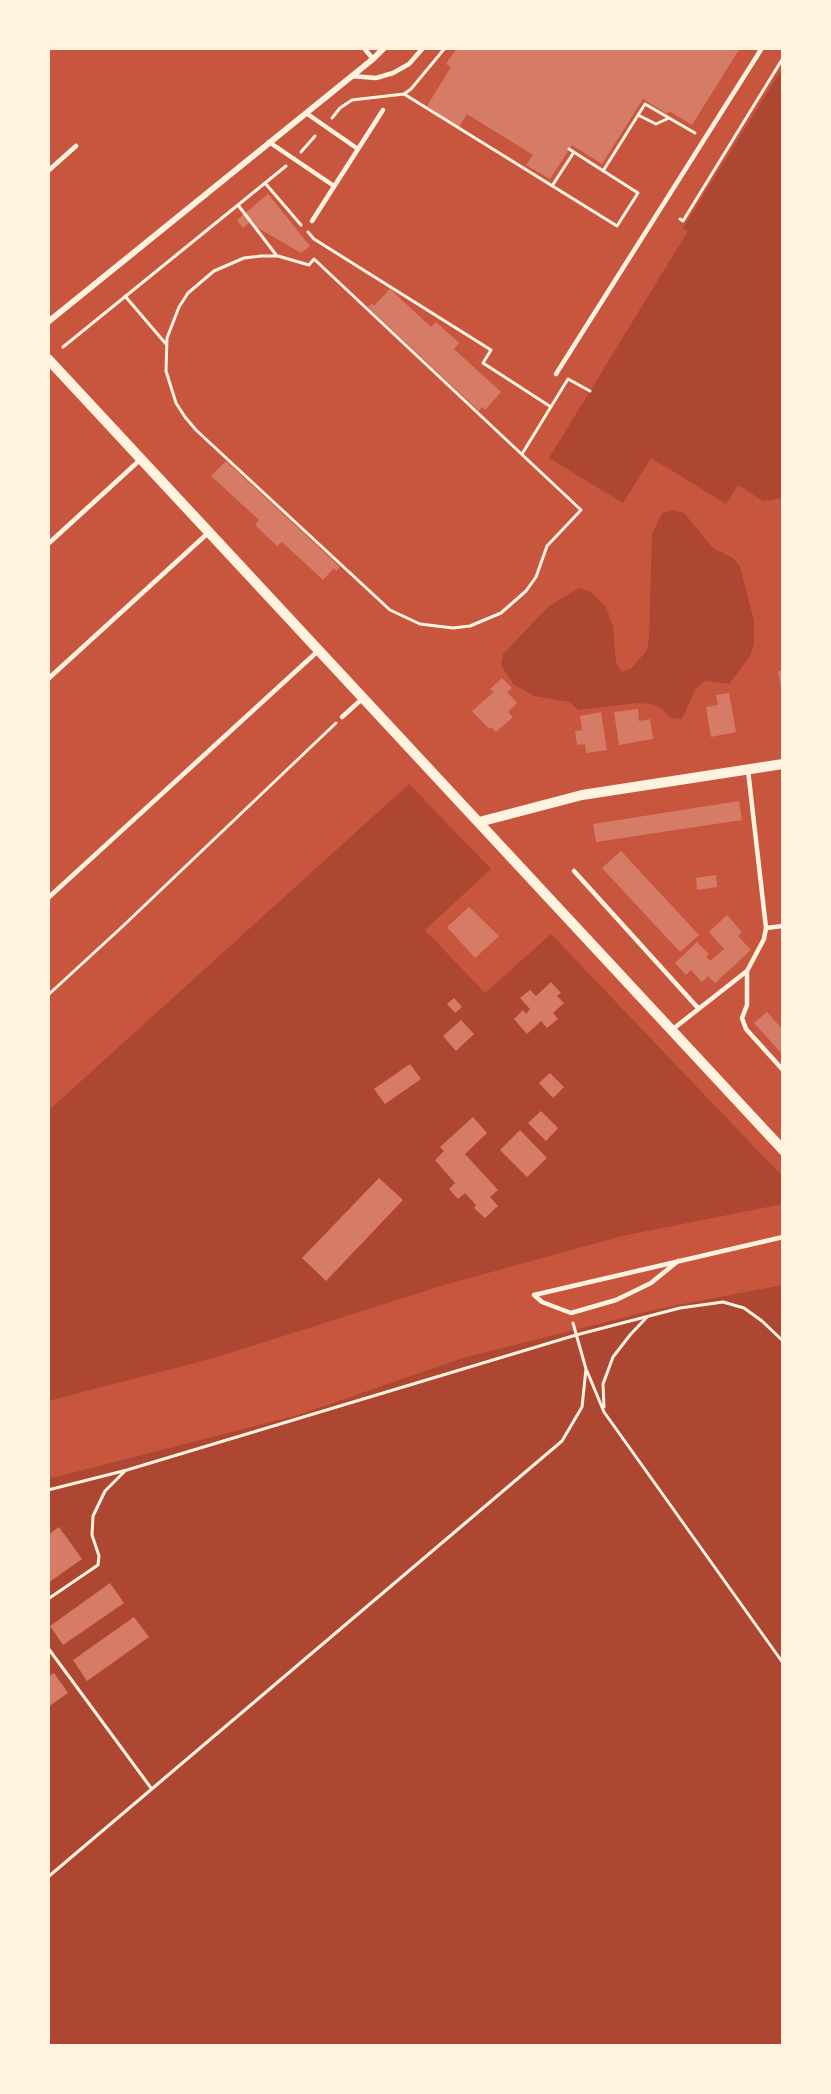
<!DOCTYPE html>
<html>
<head>
<meta charset="utf-8">
<style>
	body { margin:0 }
	#map { position:relative; width:831px; height:2094px; overflow:hidden; background:#c8553d; font-family:Signika,sans-serif }
	canvas { display:block }
	.frame { position:absolute; inset:0; border:50px solid #fff3e0; pointer-events:none }
</style>
</head>
<body>
<div id="map">
<canvas width="831" height="2094"></canvas>
<div class="frame"></div>
</div>
<script>
const ctx = document.querySelector('canvas').getContext('2d');
ctx.lineJoin = 'round';
function fill(path, color) { ctx.fillStyle = color; ctx.fill(path, 'evenodd'); }
const toPath = rows => new Path2D(rows.map(r => 'M' + r).join(''));
function stroke(path, color, width, dash) { ctx.strokeStyle = color; ctx.lineWidth = width; ctx.lineCap = dash ? 'butt' : 'round'; ctx.setLineDash(dash || []); ctx.stroke(path); }
fill(toPath([
	[783,67,783,498,763,501,738,485,726,504,651,458,623,503,549,458,688,231,683,228],
	[672,510,684,513,713,548,733,558,740,566,754,621,754,644,750,656,729,684,705,681,696,688,682,719,670,718,662,709,651,704,638,703,578,710,570,702,534,696,513,684,501,665,503,654,549,606,579,588,591,592,606,607,613,627,616,663,622,672,632,668,647,650,649,639,652,534,662,513],
	[409,784,491,869,425,930,485,993,551,934,783,1177,783,1204,622,1236,441,1286,214,1358,48,1401,48,1111],
	[783,1285,783,2046,48,2046,48,1479,298,1415,466,1357,662,1308]
]), '#ae4732');
fill(toPath([
	[457,48,740,48,692,125,669,111,667,114,643,99,602,164,572,145,550,179,526,165,533,155,467,114,459,127,427,106,451,67,446,64],
	[268,194,310,246,301,253,258,228,252,220,243,228,237,220],
	[390,289,431,327,436,322,459,343,454,349,501,392,485,410,482,407,479,411,368,307,372,303,374,306],
	[226,461,340,567,336,571,334,568,323,580,282,542,277,546,255,525,259,520,211,476],
	[783,670,783,692,782,692,778,671],
	[502,678,512,688,507,692,517,703,508,712,513,717,496,732,491,727,489,729,472,711,494,692,490,689],
	[729,693,736,732,711,737,706,707,718,705,716,695],
	[638,709,639,721,650,719,653,739,619,745,614,712],
	[601,712,607,750,586,753,585,744,577,745,575,731,582,730,580,716],
	[739,801,742,820,596,842,593,824],
	[621,851,699,935,680,952,602,868],
	[716,875,717,887,697,890,696,878],
	[469,907,499,936,475,958,447,927],
	[727,915,742,932,738,936,751,950,715,983,708,976,702,982,691,970,686,975,675,963,697,942,709,954,706,957,710,961,724,949,709,932],
	[551,982,561,993,557,996,564,1003,553,1013,558,1019,547,1028,541,1021,527,1034,514,1019,523,1010,526,1014,530,1009,520,998,530,990,536,996],
	[454,998,462,1007,455,1013,447,1004],
	[767,1012,783,1030,783,1055,754,1023],
	[461,1020,474,1034,456,1051,443,1036],
	[410,1064,421,1079,385,1104,374,1089],
	[550,1073,564,1087,553,1098,539,1083],
	[541,1111,558,1128,546,1141,528,1123],
	[473,1117,487,1133,465,1154,498,1190,490,1197,498,1206,485,1218,474,1208,476,1205,465,1193,458,1199,449,1189,455,1183,435,1160,444,1151,440,1147],
	[520,1130,547,1158,527,1177,500,1150],
	[379,1178,403,1200,326,1281,302,1258],
	[59,1527,82,1559,48,1583,48,1535],
	[110,1583,124,1603,63,1645,50,1626],
	[134,1617,149,1637,87,1681,73,1660],
	[54,1673,68,1693,48,1707,48,1677]
]), '#d67c66');
stroke(toPath([
	[404,94,617,226,638,193,569,149],
	[638,115,656,124,669,118],
	[332,118,340,108,352,100,404,94,411,89,445,48],
	[301,152,315,136],
	[603,171,645,104,695,133],
	[265,183,301,225],
	[552,186,574,152],
	[238,205,277,256],
	[680,219,683,221,783,58],
	[308,232,314,239,491,350,483,363,551,407],
	[261,256,278,256,309,265,314,259,581,510,547,546,536,577,526,591,501,613,470,626,453,628,420,624,390,610,196,430,185,417,176,403,166,371,167,338,179,307,188,293,214,271,244,258,261,256],
	[125,296,166,344],
	[63,347,286,166],
	[522,454,568,379,590,391],
	[48,995,123,926,336,723],
	[587,1371,604,1412,783,1663],
	[604,1407,603,1384,613,1357,630,1335,647,1317],
	[48,1490,127,1470,576,1335,680,1308,723,1302,744,1308,762,1321,783,1341],
	[48,1599,98,1565,99,1556,92,1535,93,1516,105,1491,125,1471],
	[48,1648,151,1788],
	[48,1877,562,1441,582,1407,586,1369,573,1323]
]), '#fff3e0', 3);
stroke(toPath([
	[364,48,373,59],
	[351,76,376,78,393,73,409,64,423,48],
	[306,113,358,149],
	[269,142,334,186],
	[48,171,76,146],
	[312,221,383,110],
	[556,374,762,48],
	[48,544,141,459],
	[48,679,208,533],
	[342,717,362,699],
	[574,871,698,1008],
	[48,898,319,650],
	[766,928,783,926],
	[747,971,747,1005,742,1018,746,1029,783,1070],
	[673,1029,747,971,764,939,766,928,748,770],
	[534,1295,783,1237],
	[534,1295,542,1302,571,1313,616,1300,651,1283,678,1261]
]), '#fff3e0', 4.5);
stroke(toPath([
	[48,322,373,59,384,48]
]), '#fff3e0', 6);
stroke(toPath([
	[48,359,783,1150],
	[479,822,582,795,783,764]
]), '#fff3e0', 10);
</script>
</body>
</html>
